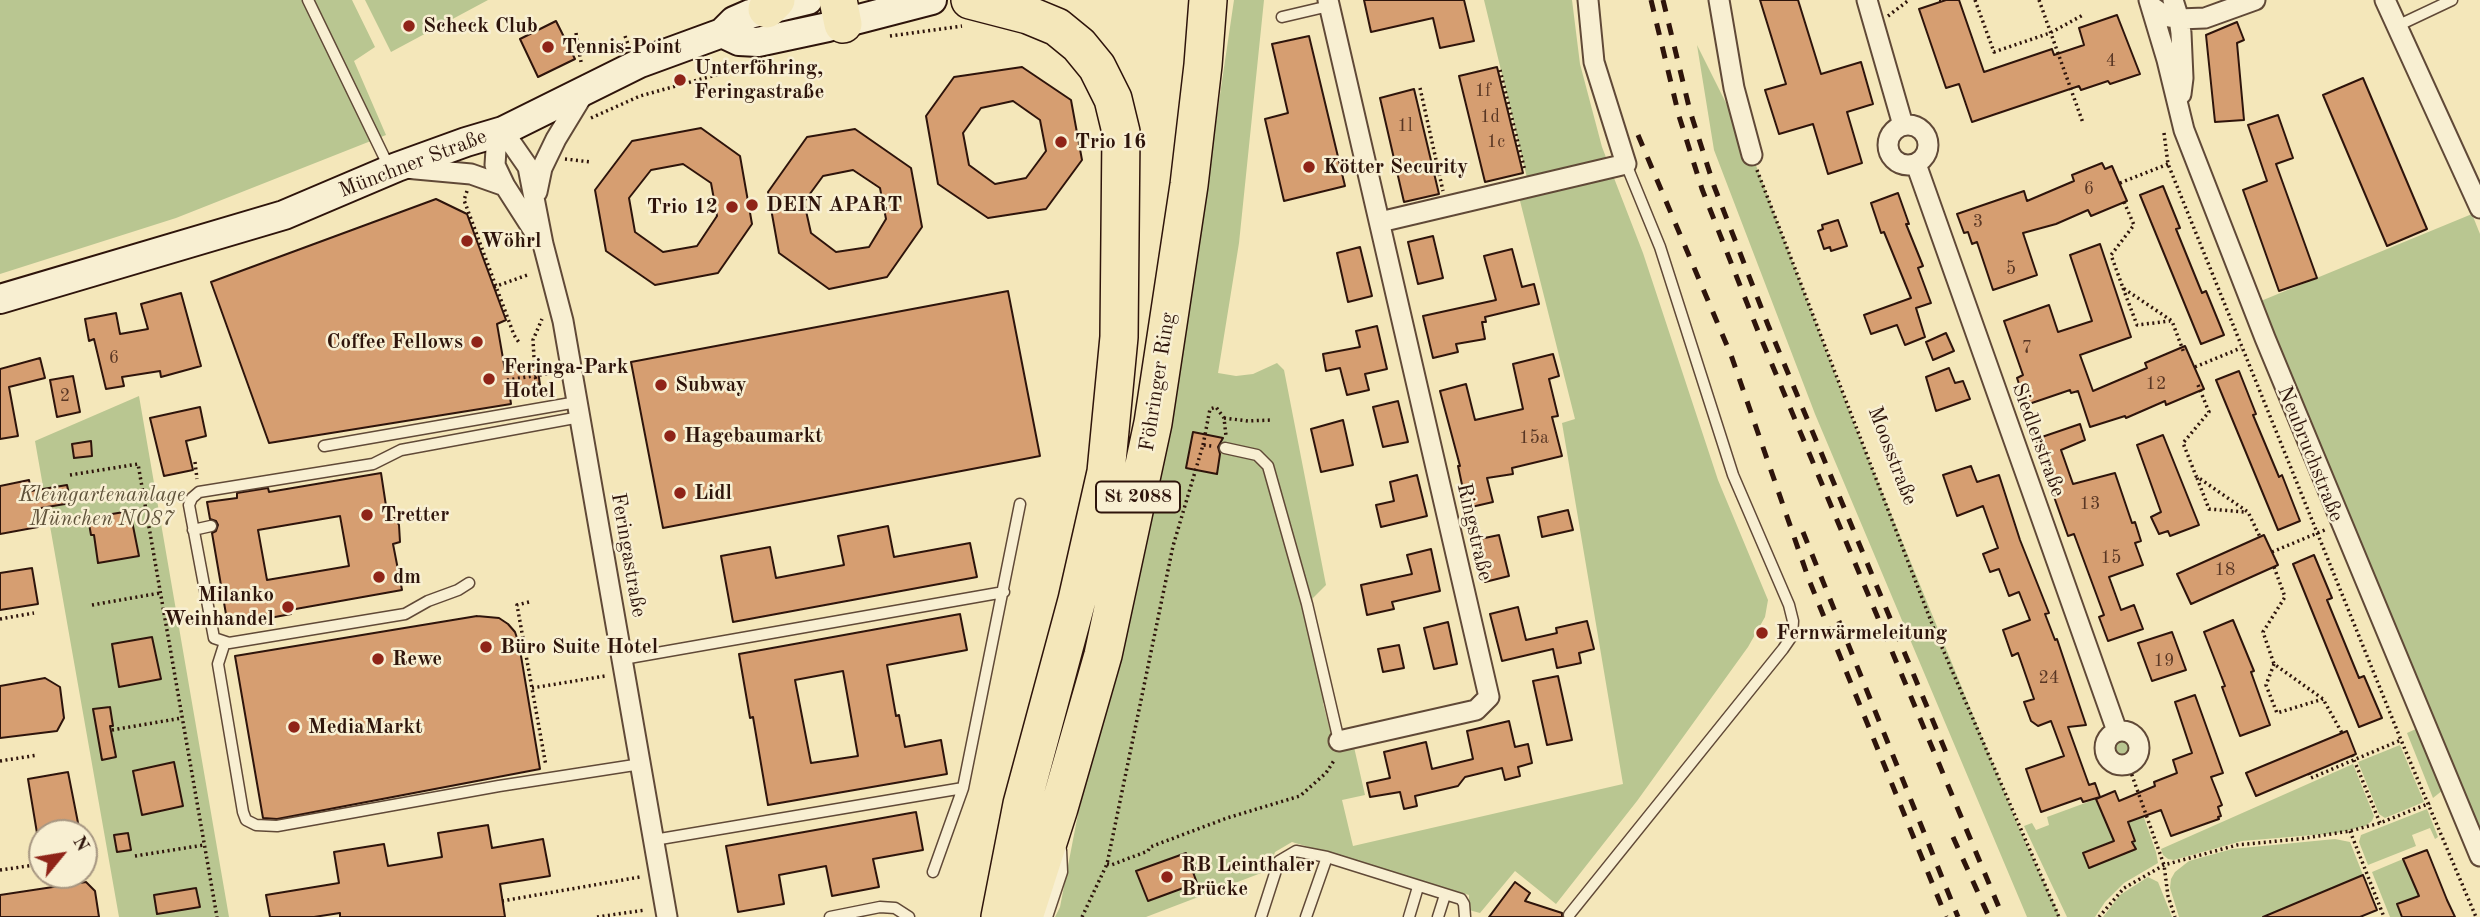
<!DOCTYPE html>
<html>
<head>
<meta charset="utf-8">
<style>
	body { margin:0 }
	#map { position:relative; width:2480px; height:917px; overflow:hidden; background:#f4e7ba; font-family:"Old Standard TT",serif }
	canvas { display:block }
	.north { position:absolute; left:28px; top:819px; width:70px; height:70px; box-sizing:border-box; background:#f8efd2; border:2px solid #a79782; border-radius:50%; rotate:60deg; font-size:19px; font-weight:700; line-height:28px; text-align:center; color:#2e140b }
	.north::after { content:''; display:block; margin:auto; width:24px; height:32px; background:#8f2418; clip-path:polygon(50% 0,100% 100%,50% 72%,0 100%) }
</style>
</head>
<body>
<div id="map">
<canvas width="2480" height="917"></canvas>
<div class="north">N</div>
</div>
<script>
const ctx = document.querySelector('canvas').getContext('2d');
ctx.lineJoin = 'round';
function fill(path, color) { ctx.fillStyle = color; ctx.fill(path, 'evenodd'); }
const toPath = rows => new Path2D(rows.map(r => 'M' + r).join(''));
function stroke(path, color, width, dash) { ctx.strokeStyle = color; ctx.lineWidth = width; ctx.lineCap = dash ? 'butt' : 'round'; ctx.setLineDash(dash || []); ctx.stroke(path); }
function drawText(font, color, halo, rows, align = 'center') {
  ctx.font = font + ' "Old Standard TT",serif'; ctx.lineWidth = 5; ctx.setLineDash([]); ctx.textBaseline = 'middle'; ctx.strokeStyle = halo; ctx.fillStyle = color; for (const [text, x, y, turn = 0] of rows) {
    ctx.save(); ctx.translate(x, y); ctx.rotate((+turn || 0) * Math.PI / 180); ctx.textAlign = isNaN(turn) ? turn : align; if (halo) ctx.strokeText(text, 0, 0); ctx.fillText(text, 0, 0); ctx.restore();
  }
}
fill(toPath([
	[0,0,352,0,375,47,354,61,386,135,176,218,0,274],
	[365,0,488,0,391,52],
	[1234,0,1264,0,1239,243,1218,373,1236,376,1253,374,1277,363,1284,370,1326,585,1307,604,1329,702,1323,703,1335,750,1354,747,1365,795,1342,800,1353,846,1623,784,1562,423,1575,419,1517,189,1529,186,1484,0,1572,0,1580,64,1602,147,1643,253,1718,480,1768,600,1765,617,1748,647,1637,801,1556,904,1515,871,1480,913,1469,910,1469,895,1292,842,1275,852,1269,870,1146,917,1055,917,1060,907,1078,814,1118,663,1171,426],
	[1697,45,1752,155,1854,423,2020,830,2060,917,2027,917,1815,414,1714,150],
	[2472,214,2480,234,2480,857,2256,303],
	[139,396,229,917,119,917,35,441],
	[2418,728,2443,790,2433,798,2407,733],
	'2111 748a11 11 0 1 1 22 0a11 11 0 1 1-22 0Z',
	[2400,745,2424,802,2385,818,2379,814,2358,762],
	[2353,764,2374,816,2372,821,2365,826,2337,833,2242,841,2174,860,2168,859,2163,855,2161,849],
	[2096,799,2102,813,2116,807,2124,827,2110,833,2114,841,2083,853,2135,849,2132,842,2135,840,2125,815,2142,812,2156,852,2158,863,2124,883,2105,902,2095,917,2067,917,2024,826,2032,823,2036,830,2049,825,2047,817],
	[2427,809,2438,837,2435,839,2430,828,2412,835,2416,846,2368,865,2359,842,2361,835],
	[2335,839,2350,842,2363,875,2263,917,2179,917,2170,888,2171,879,2175,872,2189,861,2232,849],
	[2403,859,2419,896,2397,904,2402,917,2390,917,2372,872],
	[2148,877,2158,882,2172,917,2103,917,2120,895]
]), '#b9c691');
const building = toPath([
	[1364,0,1464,0,1474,41,1440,48,1433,18,1371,32,1364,0],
	[1760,0,1798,0,1821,74,1861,62,1873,104,1847,112,1862,163,1828,174,1813,124,1779,134,1765,90,1786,84,1760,0],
	[1946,0,1959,0,1984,72,2052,49,2054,55,2084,45,2079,28,2117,15,2140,74,2110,84,2108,81,2081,90,2079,86,1972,122,1959,84,1946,88,1919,9,1946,0],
	[556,21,575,59,538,77,520,39,556,21],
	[2237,22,2244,40,2237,43,2244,120,2215,122,2206,35,2237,22],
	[1309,36,1345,186,1284,201,1265,119,1288,113,1272,44,1309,36],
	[1022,67,1071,100,1082,160,1046,209,988,218,938,184,926,116,954,77,1022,67],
	[1013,101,1040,120,1046,151,1026,178,995,184,969,165,963,133,981,108,1013,101],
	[1497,67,1523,173,1485,182,1459,76,1497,67],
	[2363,78,2427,229,2387,246,2323,95,2363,78],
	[1414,89,1439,194,1404,202,1380,98,1414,89],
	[2278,115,2293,158,2276,164,2317,278,2279,291,2243,190,2267,181,2248,125,2278,115],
	[701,128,740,156,752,224,718,273,655,285,606,251,595,190,632,141,701,128],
	[683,164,711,183,717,216,697,246,663,252,635,232,629,198,651,170,683,164],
	[855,129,911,168,922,227,887,277,829,289,779,253,768,192,807,137,855,129],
	[853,170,880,188,886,219,869,247,836,252,811,233,804,202,823,176,853,170],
	[2102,163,2105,169,2112,166,2127,201,2091,216,2088,210,2056,224,2023,233,2037,275,1993,290,1977,242,1972,244,1968,232,1964,233,1957,214,2024,191,2027,201,2074,181,2072,175,2102,163],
	[2163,186,2180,228,2176,229,2202,293,2206,291,2224,335,2201,344,2140,195,2163,186],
	[1898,193,1909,224,1906,224,1923,266,1918,268,1931,303,1916,308,1925,337,1905,345,1897,325,1871,334,1864,315,1911,298,1884,232,1881,233,1871,203,1898,193],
	[436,199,467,214,506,320,497,324,505,370,537,364,540,385,509,390,511,404,269,443,211,282,436,199],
	[1838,220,1847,246,1831,251,1830,247,1824,249,1818,231,1823,229,1822,225,1838,220],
	[1433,236,1443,278,1418,284,1408,242,1433,236],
	[2100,244,2131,337,2080,355,2093,391,2147,368,2145,363,2185,346,2204,389,2166,405,2165,401,2126,418,2125,416,2090,427,2078,391,2071,393,2070,390,2026,405,2017,378,2023,375,2004,321,2049,305,2058,332,2092,321,2070,255,2100,244],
	[1360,247,1372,296,1348,302,1337,253,1360,247],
	[1512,249,1522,287,1534,284,1539,304,1485,317,1486,322,1482,322,1485,339,1456,344,1458,352,1433,358,1423,316,1496,300,1484,256,1512,249],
	[1008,291,1040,456,663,528,631,362,1008,291],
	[181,293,201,366,161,377,160,371,122,377,124,386,106,389,94,339,89,341,85,319,116,313,120,334,148,329,141,304,181,293],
	[1377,326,1387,369,1365,374,1369,390,1347,395,1340,368,1326,371,1323,354,1360,347,1356,331,1377,326],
	[1946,333,1954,351,1933,360,1926,342,1946,333],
	[1553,354,1559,376,1549,379,1558,416,1552,417,1562,456,1512,468,1513,474,1487,478,1493,502,1467,508,1458,466,1460,466,1440,391,1466,384,1475,420,1523,409,1513,364,1553,354],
	[40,358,45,378,9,387,18,436,0,439,0,369,40,358],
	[1949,368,1955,383,1963,381,1970,399,1936,411,1926,377,1949,368],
	[2239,371,2256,414,2253,415,2279,477,2282,475,2300,521,2278,530,2216,380,2239,371],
	[73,376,80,412,57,417,50,380,73,376],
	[1398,401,1408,442,1383,447,1373,407,1398,401],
	[200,407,206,436,186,441,193,470,164,476,150,418,200,407],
	[1343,420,1353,465,1321,472,1311,429,1343,420],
	[2080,424,2085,440,2061,450,2073,484,2115,473,2132,523,2135,522,2141,541,2135,543,2143,565,2109,577,2121,610,2134,605,2143,629,2108,641,2099,617,2104,615,2074,534,2068,536,2052,491,2056,490,2036,439,2080,424],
	[1193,432,1223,438,1218,447,1220,454,1217,474,1186,468,1193,432],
	[2163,435,2199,525,2170,536,2168,531,2159,534,2151,517,2161,512,2137,445,2163,435],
	[91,441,92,456,74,458,72,444,91,441],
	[1971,466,1977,482,1999,475,2020,540,2049,613,2045,614,2055,640,2057,639,2086,725,2068,727,2089,785,2095,783,2100,797,2083,802,2081,798,2041,812,2026,769,2064,756,2051,721,2038,726,2031,721,2024,702,2034,699,2018,653,2012,656,2003,630,2030,620,2019,592,2009,596,1999,569,1990,572,1983,554,1998,548,1983,506,1957,516,1943,475,1971,466],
	[381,473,388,519,395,518,399,525,400,542,393,544,402,590,290,610,291,614,259,620,258,615,227,620,212,533,216,531,218,525,216,521,210,519,207,502,237,498,237,493,268,488,269,492,381,473],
	[340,516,349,566,267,580,258,530,340,516],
	[1417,475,1427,516,1381,527,1376,505,1394,501,1390,482,1417,475],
	[29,480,31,491,67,485,71,503,35,509,38,527,0,534,0,486,29,480],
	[1568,510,1573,530,1542,537,1538,517,1568,510],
	[130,511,139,556,98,563,94,535,91,535,88,518,130,511],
	[888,526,894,557,970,543,977,577,733,622,721,556,770,547,776,578,844,565,838,536,888,526],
	[1499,535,1509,576,1485,582,1475,540,1499,535],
	[2264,535,2278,565,2191,604,2177,574,2264,535],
	[1431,549,1440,591,1392,602,1394,609,1367,615,1361,585,1412,574,1407,555,1431,549],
	[2314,555,2332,598,2327,600,2359,678,2364,676,2382,718,2359,727,2293,564,2314,555],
	[32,568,38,604,0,610,0,573,32,568],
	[1518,607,1526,640,1557,633,1556,628,1587,621,1594,649,1579,653,1581,663,1557,668,1553,649,1502,661,1490,614,1518,607],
	[960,614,967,650,887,665,896,716,899,715,905,747,941,740,947,774,768,805,753,717,750,718,739,654,960,614],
	[843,671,858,756,811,763,795,680,843,671],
	[477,616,499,618,508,624,515,632,519,644,540,769,277,819,263,818,235,656,477,616],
	[2233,620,2254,671,2251,672,2270,725,2240,736,2222,687,2225,686,2204,632,2233,620],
	[1448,622,1457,664,1434,669,1424,628,1448,622],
	[2172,632,2186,670,2152,681,2138,643,2172,632],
	[152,637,161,679,119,687,112,644,152,637],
	[1399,645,1404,668,1383,672,1378,649,1399,645],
	[1558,676,1572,740,1547,745,1533,681,1558,676],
	[45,678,60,687,64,718,57,731,0,738,0,686,45,678],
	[2195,695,2223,773,2211,777,2222,805,2218,807,2221,816,2218,817,2219,819,2171,836,2161,810,2128,822,2135,841,2132,842,2136,849,2089,868,2083,853,2114,841,2096,799,2115,791,2119,801,2155,786,2154,782,2177,773,2173,760,2192,753,2175,702,2195,695],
	[110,707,113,726,110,726,116,757,102,760,93,709,110,707],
	[1509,721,1515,747,1528,744,1532,763,1518,767,1520,776,1505,780,1502,768,1465,777,1458,786,1415,796,1417,806,1404,809,1400,792,1370,797,1367,783,1390,778,1384,752,1426,742,1432,769,1473,759,1467,731,1509,721],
	[2347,731,2356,754,2256,796,2246,773,2347,731],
	[174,762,183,806,142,815,133,771,174,762],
	[68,772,80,833,37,833,28,779,68,772],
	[916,812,923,850,873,859,879,887,832,896,826,866,779,875,784,904,738,912,726,846,916,812],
	[488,825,492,848,543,839,550,876,500,884,505,917,340,917,340,913,314,917,270,917,266,895,339,883,334,852,384,844,388,866,442,857,438,833,488,825],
	[128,833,131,850,117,852,114,835,128,833],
	[2427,850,2447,900,2455,917,2402,917,2397,904,2419,896,2403,859,2427,850],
	[1186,853,1197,883,1148,901,1136,871,1186,853],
	[2363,875,2377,910,2360,917,2263,917,2363,875],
	[86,882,95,891,99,917,0,917,0,895,86,882],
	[1515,882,1530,893,1525,901,1562,913,1562,917,1489,917,1515,882],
	[196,888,200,907,157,914,154,895,196,888]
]);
fill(building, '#d69e71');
stroke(building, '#2e140b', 2);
const lane = toPath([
	[308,0,389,167],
	[1282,17,1329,6],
	[2397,26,2452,0],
	[324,446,577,402],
	[1225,448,1257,455,1268,466,1307,604,1339,741],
	[193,530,211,526],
	[469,583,458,590,428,601,405,614,229,643,214,638,189,505,192,498,199,492,373,464,401,450,580,417],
	[225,642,218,664,243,812,246,820,256,825,277,826,499,786,641,764],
	[623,659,1004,592],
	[654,840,963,788],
	[933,872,963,788,1020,504],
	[1569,915,1783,649,1792,636,1793,621,1789,605,1733,475,1660,247,1626,164],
	[830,917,880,907,895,908,909,917],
	[1047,917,1062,872,1061,850],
	[1261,917,1279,861,1296,851,1327,857,1461,899,1464,904,1465,917],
	[1306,917,1327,857],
	[1409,917,1418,887],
	[1438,917,1445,895]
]);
const street = toPath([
	[1328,0,1489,697,1476,710,1339,741],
	[1719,0,1734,88,1752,155],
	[1867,0,1903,125],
	[2149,0,2167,60,2184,130,2265,338,2480,856],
	[2173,0,2179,19,2181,33,2183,78,2181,94],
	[2385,0,2480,208],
	[2151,6,2165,16,2179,19,2205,18,2255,0],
	'1888 145a20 20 0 1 1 40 0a20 20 0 1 1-40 0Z',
	[503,131,528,167,543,244,563,321,667,917],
	[503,131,496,149,495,165,505,186,539,239],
	[1916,164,2117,731],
	[405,168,471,174,505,186],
	[537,192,542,168,556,139,584,93],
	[1380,222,1626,164,1594,62,1588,0],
	'2105 748a17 17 0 1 1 34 0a17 17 0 1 1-34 0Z'
]);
const secondary = toPath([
	[722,33,739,41,758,42,828,27,932,0],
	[0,299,284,215,397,167,466,142,503,131,640,63,722,33,734,21,750,14,808,0]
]);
const highway = toPath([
	[838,0,843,24],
	[970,0,1028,15,1057,27,1079,45,1097,67,1113,99,1121,132,1119,337,1106,472,1077,600,1022,804,1000,917],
	[767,9,776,0],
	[1024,917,1059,808,1103,655,1153,423,1189,185,1203,65,1208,0]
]);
stroke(lane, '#604937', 13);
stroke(street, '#604937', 23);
stroke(secondary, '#2e140b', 32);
stroke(highway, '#2e140b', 40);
stroke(toPath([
	[1939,0,1942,0],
	[1975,0,1994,52,2050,33,2083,15],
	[2039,0,2083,123],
	[1888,16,1909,0],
	[576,33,581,62],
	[625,36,628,44],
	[890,36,962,26],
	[1500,70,1525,171],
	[1420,88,1443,191],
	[591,118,640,96,752,65],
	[2164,133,2168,164,2401,740,2476,917],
	[565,159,591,162],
	[1757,170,1934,629,2059,917],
	[2120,183,2168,164],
	[467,191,464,200,514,335,520,344],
	[2124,202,2134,225,2111,255,2123,288,2172,321,2184,353],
	[494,287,530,274],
	[2123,288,2137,325,2170,321],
	[2195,367,2241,348],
	[507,380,553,373],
	[2198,385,2209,412,2183,443,2196,476,2248,512,2260,537],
	[540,395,535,376,533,340,542,319],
	[1224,418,1248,421,1271,420],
	[1203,445,1210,409,1216,407,1224,418,1226,436],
	[195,462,197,479],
	[70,475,138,464,217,917],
	[2197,478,2209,509,2245,512],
	[2272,552,2327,529],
	[2274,567,2285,597,2263,632,2274,664,2323,699,2342,733],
	[529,602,517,605,546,766],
	[92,605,160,593],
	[0,619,34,613],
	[2274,664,2266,685,2277,713,2323,699],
	[532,688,605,676],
	[112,730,182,718],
	[2352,755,2380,823],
	[0,761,38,755],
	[2128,764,2164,865,2168,896,2175,917],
	[2309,773,2311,778,2401,740],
	[2350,831,2384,917],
	[135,856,204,845],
	[1107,864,1111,865,1148,851,1150,847,1227,818,1300,796,1326,773,1335,759],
	[0,870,42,864],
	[53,875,55,886],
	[502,901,640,877],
	[597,917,645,910],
	[1082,917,1107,864,1173,546,1203,445,1212,446],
	[2099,917,2124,888,2164,865,2237,845,2299,839,2350,831,2380,823,2430,803]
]), '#2e140b', 3.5, [2, 3.5]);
stroke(lane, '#f8efd2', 10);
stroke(street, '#f8efd2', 19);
stroke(secondary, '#f8efd2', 28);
stroke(highway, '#f4e7ba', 37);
stroke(toPath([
	[1651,0,1679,116,1702,189,1758,331,2003,917],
	[1663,0,1690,111,1714,186,1768,325,1950,762],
	[1638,135,1731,355,1809,580,1946,917],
	[1803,532,1958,917],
	[1953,837,1989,917]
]), '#2e140b', 5, [12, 12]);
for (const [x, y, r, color] of [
	[409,26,7,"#8f2418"],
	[548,47,7,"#8f2418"],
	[680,80,7,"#8f2418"],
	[1061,142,7,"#8f2418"],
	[1309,167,7,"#8f2418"],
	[752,205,7,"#8f2418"],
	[732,207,7,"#8f2418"],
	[467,241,7,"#8f2418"],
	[477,342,7,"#8f2418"],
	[489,379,7,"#8f2418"],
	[661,385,7,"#8f2418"],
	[670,436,7,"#8f2418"],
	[680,493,7,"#8f2418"],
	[367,515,7,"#8f2418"],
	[379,577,7,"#8f2418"],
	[288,607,7,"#8f2418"],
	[1762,633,7,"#8f2418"],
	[486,647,7,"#8f2418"],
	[378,659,7,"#8f2418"],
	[294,727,7,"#8f2418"],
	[1167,877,7,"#8f2418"]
]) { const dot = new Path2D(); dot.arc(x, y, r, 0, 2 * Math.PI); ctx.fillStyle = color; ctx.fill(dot); stroke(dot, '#f8efd2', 2.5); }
drawText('18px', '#583624', null, [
	["4",2111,61],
	["1f",1483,91],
	["1d",1490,117],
	["1l",1405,126],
	["1c",1496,142],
	["6",2089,189],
	["3",1978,222],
	["5",2011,269],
	["7",2027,348],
	["6",114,358],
	["12",2156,384],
	["2",65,396],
	["15a",1534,438],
	["13",2090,504],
	["15",2111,558],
	["18",2225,570],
	["19",2164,661],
	["24",2049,678]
]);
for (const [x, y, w] of [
	[1138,497,84]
]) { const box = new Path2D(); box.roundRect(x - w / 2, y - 15.5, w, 31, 5); ctx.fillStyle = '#f8efd2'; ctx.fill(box); stroke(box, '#2e140b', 2); }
drawText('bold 19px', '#2e140b', null, [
	["St 2088",1138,497]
]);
drawText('bold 21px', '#2e140b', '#f8efd2', [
	["Scheck Club",423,26],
	["Tennis-Point",562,47],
	["Unterföhring,",694,68],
	["Feringastraße",694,92],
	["Trio 16",1075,142],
	["Kötter Security",1323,167],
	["DEIN APART",766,205],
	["Trio 12",718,207,"right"],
	["Wöhrl",481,241],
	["Coffee Fellows",463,342,"right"],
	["Feringa-Park",503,367],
	["Hotel",503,391],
	["Subway",675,385],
	["Hagebaumarkt",684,436],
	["Lidl",694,493],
	["Tretter",381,515],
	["dm",393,577],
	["Milanko",274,595,"right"],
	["Weinhandel",274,619,"right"],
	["Fernwärmeleitung",1776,633],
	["Büro Suite Hotel",500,647],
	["Rewe",392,659],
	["MediaMarkt",308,727],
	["RB Leinthaler",1181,865],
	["Brücke",1181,889]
], 'left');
drawText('21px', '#2e140b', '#f8efd2', [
	["Münchner Straße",413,164,-21],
	["Föhringer Ring",1158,382,-81],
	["Siedlerstraße",2038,440,70],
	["Neubruchstraße",2310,454,68],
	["Moosstraße",1892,456,69],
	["Ringstraße",1474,532,77],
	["Feringastraße",628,555,80]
]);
drawText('italic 21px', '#5f523a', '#f8efd2', [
	["Kleingartenanlage",102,495],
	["München NO87",102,519]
]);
</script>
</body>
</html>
